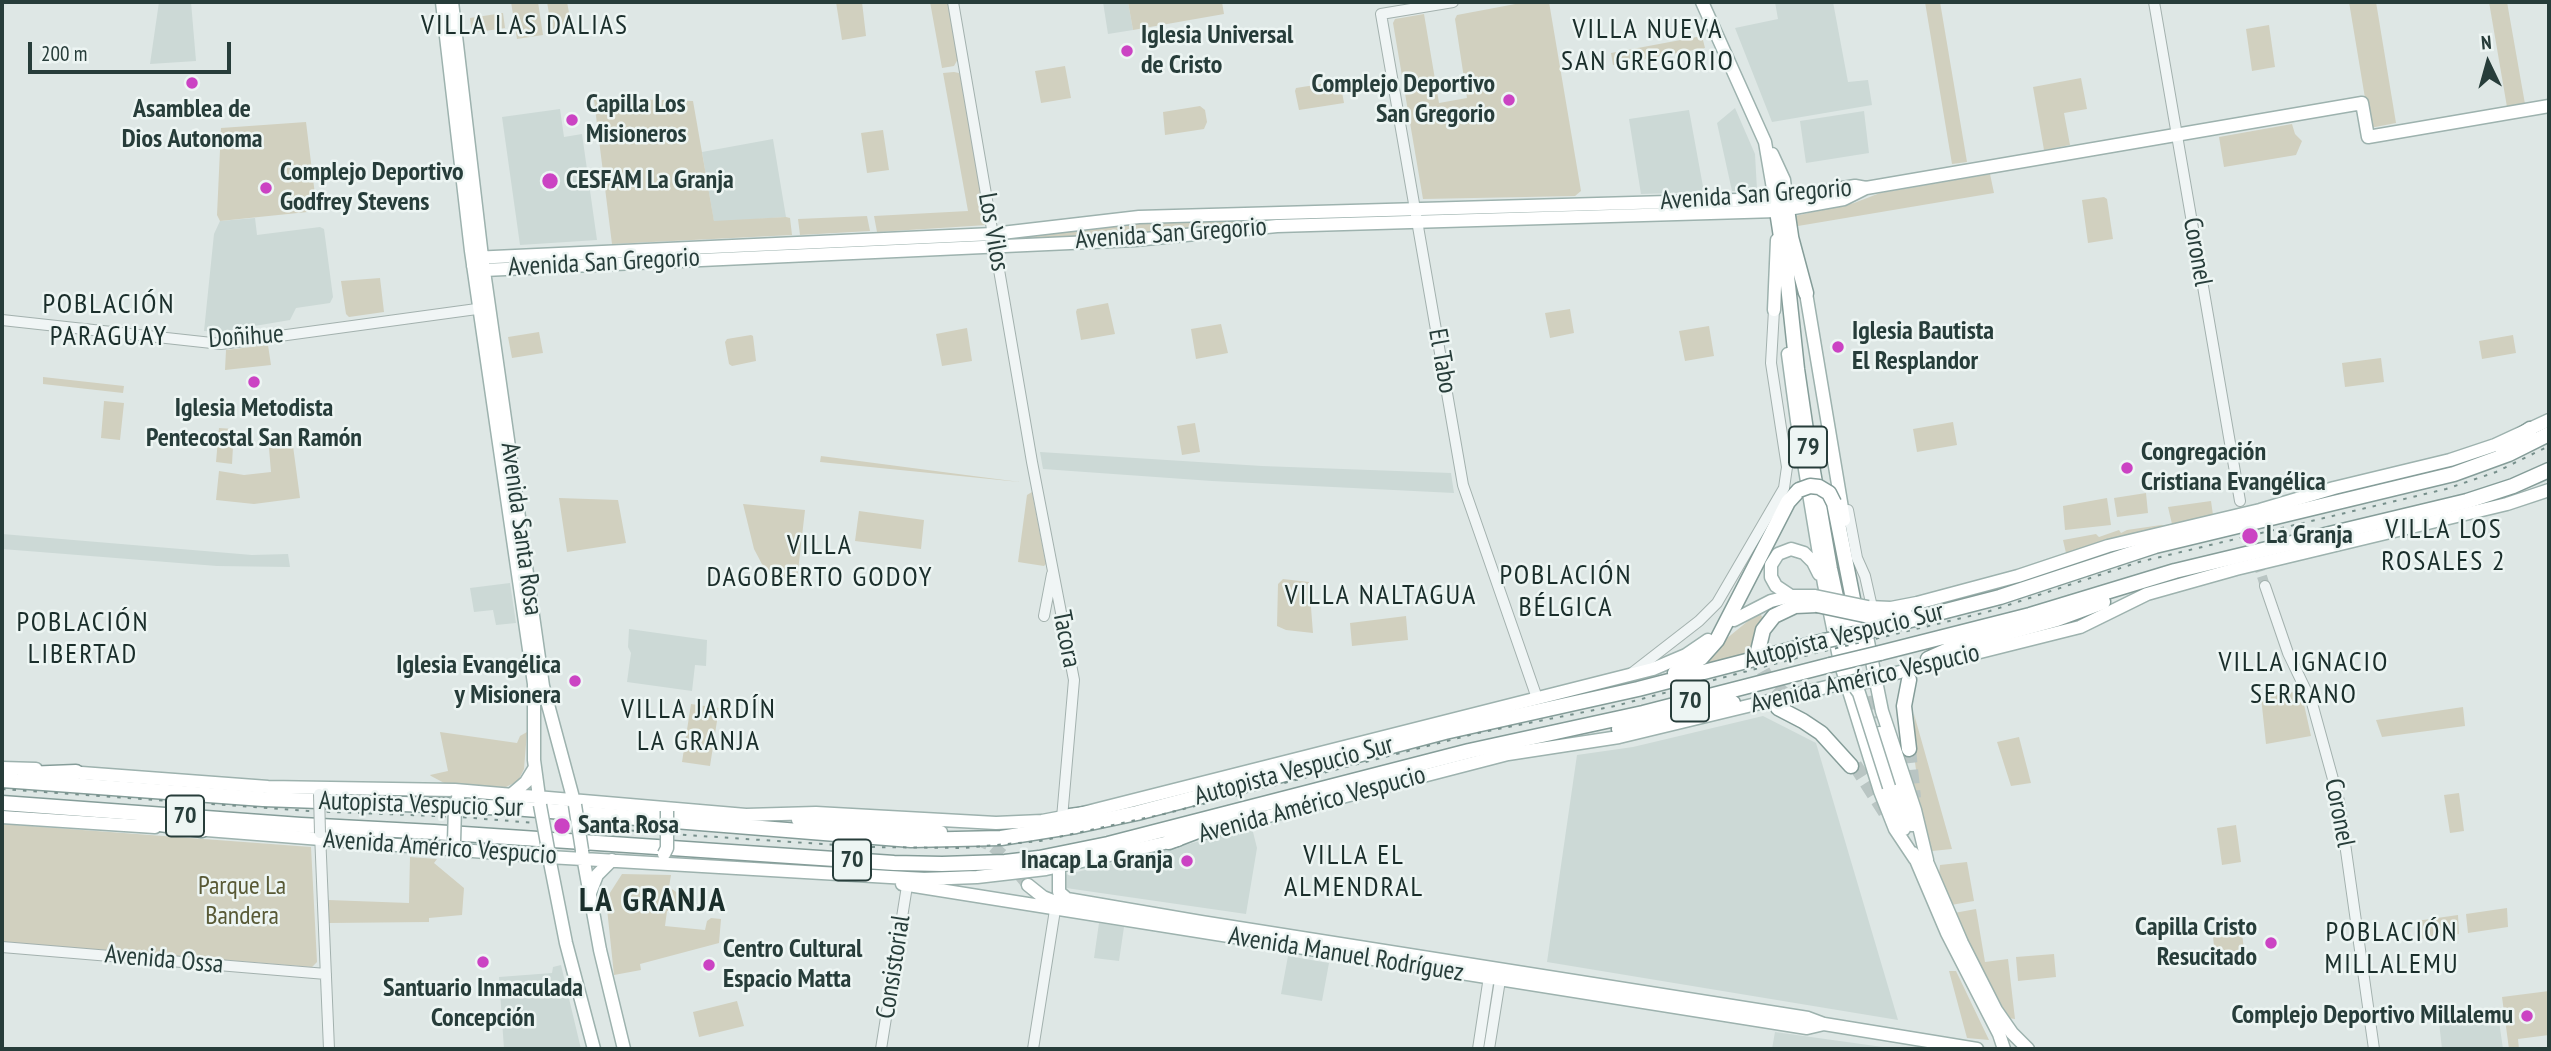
<!DOCTYPE html>
<html>
<head>
<meta charset="utf-8">
<style>
	body { margin:0 }
	#map { position:relative; width:2551px; height:1051px; overflow:hidden; background:#dee7e5; font-family:"PT Sans Narrow",sans-serif }
	canvas { display:block }
	.frame { position:absolute; inset:0; border:4px solid #273d3a; pointer-events:none }
	.north { position:absolute; left:2453px; top:28px; width:70px; height:70px; -webkit-text-stroke:5px #edf5f3; paint-order:stroke; rotate:355deg; font-size:19px; font-weight:700; line-height:28px; text-align:center; color:#273d3a }
	.north::after { content:''; display:block; margin:auto; width:24px; height:32px; background:#273d3a; clip-path:polygon(50% 0,100% 100%,50% 72%,0 100%) }
	.scale { position:absolute; left:28px; top:42px; width:203px; height:32px; box-sizing:border-box; border:4px solid #273d3a; border-top:0; padding-left:9px; font-size:21px; line-height:24px; white-space:nowrap; color:#273d3a; -webkit-text-stroke:5px #edf5f3; paint-order:stroke }
</style>
</head>
<body>
<div id="map">
<canvas width="2551" height="1051"></canvas>
<div class="frame"></div>
<div class="north">N</div>
<div class="scale">200 m</div>
</div>
<script>
const ctx = document.querySelector('canvas').getContext('2d');
ctx.lineJoin = 'round';
function fill(path, color) { ctx.fillStyle = color; ctx.fill(path, 'evenodd'); }
const toPath = rows => new Path2D(rows.map(r => 'M' + r).join(''));
function stroke(path, color, width, dash) { ctx.strokeStyle = color; ctx.lineWidth = width; ctx.lineCap = dash ? 'butt' : 'round'; ctx.setLineDash(dash || []); ctx.stroke(path); }
function drawText(font, color, halo, rows, align = 'center') {
  ctx.font = font + ' "PT Sans Narrow",sans-serif'; ctx.lineWidth = 5; ctx.setLineDash([]); ctx.textBaseline = 'middle'; ctx.strokeStyle = halo; ctx.fillStyle = color; for (const [text, x, y, turn = 0] of rows) {
    ctx.save(); ctx.translate(x, y); ctx.rotate((+turn || 0) * Math.PI / 180); ctx.textAlign = isNaN(turn) ? turn : align; if (halo) ctx.strokeText(text, 0, 0); ctx.fillText(text, 0, 0); ctx.restore();
  }
}
fill(toPath([
	[159,2,191,2,196,61,150,64],
	[1103,2,1128,2,1133,30,1108,34],
	[1775,2,1833,2,1848,82,1868,80,1872,105,1772,122,1735,28,1778,19],
	[1735,108,1755,154,1757,190,1732,191,1717,123],
	[560,109,564,137,582,134,597,240,520,245,502,117],
	[1689,110,1704,192,1641,194,1629,119],
	[1864,111,1869,153,1806,163,1800,121],
	[773,139,786,217,714,222,702,152],
	[255,218,257,235,320,227,324,229,333,297,330,303,296,308,290,320,219,332,204,331,214,234,220,221],
	[1040,452,1262,466,1451,473,1454,493,1212,481,1043,469],
	[2,534,252,555,288,554,290,567,217,566,2,549],
	[510,583,516,623,496,625,493,610,474,612,470,588],
	[629,629,707,640,706,666,695,665,692,691,627,682,631,653,628,647],
	[1763,716,1816,743,1898,1020,1547,962,1577,755,1633,747],
	[1252,828,1257,848,1246,914,1066,888,1065,875],
	[1099,923,1124,927,1119,961,1094,958],
	[1288,956,1329,963,1322,1001,1281,994],
	[561,965,581,1049,504,1049,499,977,552,973,553,967],
	[2498,1014,2503,1049,2442,1049,2439,1022],
	[1775,1032,1897,1049,1772,1049]
]), '#ccd9d6');
fill(toPath([
	[511,2,538,2,543,35,517,39],
	[547,2,567,2,572,28,552,31],
	[836,2,862,2,866,36,842,40],
	[930,2,948,2,958,59,954,66,942,68],
	[1128,2,1222,2,1224,14,1133,30],
	[1526,2,1549,2,1581,191,1575,196,1423,199,1393,23,1395,19,1424,14,1439,103,1467,98,1455,19,1457,15],
	[1925,2,1940,2,1967,162,1952,164],
	[2349,2,2376,2,2396,123,2370,128],
	[2489,2,2507,2,2525,104,2507,107],
	[503,13,505,28,472,33,470,18],
	[2269,25,2275,67,2252,71,2246,29],
	[1702,36,1705,48,1613,65,1611,53],
	[1065,66,1071,98,1041,103,1035,71],
	[954,72,959,73,961,78,987,225,877,232,874,216,968,211,943,73],
	[2081,78,2087,109,2064,113,2070,145,2044,150,2033,87],
	[1340,81,1344,103,1299,110,1295,91,1296,88],
	[600,98,693,101,714,221,786,217,790,218,792,235,612,244,594,100],
	[1200,106,1205,110,1207,122,1204,129,1165,135,1163,112],
	[306,122,317,211,220,221,217,215,221,128],
	[2292,124,2295,134,2302,141,2296,155,2224,167,2219,137],
	[883,130,889,170,867,173,861,133],
	[1990,174,1994,193,1798,226,1795,216,1854,203,1880,193],
	[2104,197,2107,199,2113,239,2088,243,2082,200],
	[867,216,870,231,800,235,798,219],
	[1261,219,1262,223,1176,232,1000,240,1135,222],
	[380,278,384,312,349,317,346,314,341,281],
	[1108,303,1115,334,1081,340,1076,312,1077,309],
	[1570,309,1574,333,1550,338,1545,313],
	[1221,324,1228,353,1196,359,1191,329],
	[1709,326,1714,356,1685,361,1679,331],
	[967,328,972,361,942,366,936,334],
	[539,332,543,353,512,358,508,337],
	[751,335,753,336,756,361,732,366,729,364,725,342,727,339],
	[2513,335,2516,353,2482,359,2479,341],
	[268,345,271,365,225,370,226,350],
	[2381,358,2384,382,2345,387,2342,363],
	[43,377,124,386,123,393,43,384],
	[104,401,124,403,120,440,101,438],
	[1953,422,1957,445,1917,452,1913,429],
	[1195,423,1200,452,1182,455,1177,426],
	[219,428,234,429,232,464,216,462],
	[293,446,300,498,254,504,216,500,219,471,244,475,271,472,269,448],
	[821,456,981,477,1020,482,820,462],
	[1032,492,1046,564,1044,566,1018,562,1027,495],
	[2146,493,2148,513,2117,517,2114,498],
	[559,498,618,500,626,543,567,552],
	[2107,498,2111,525,2065,530,2063,506],
	[2211,501,2213,515,2172,524,2168,507],
	[743,504,805,510,797,580,781,578,763,566,754,549],
	[859,511,924,520,921,549,855,541],
	[2161,525,2166,526,2112,538,2066,553,2063,540,2096,534,2099,537,2119,530,2121,533,2127,530],
	[1283,579,1309,582,1313,633,1286,630,1277,626,1278,584],
	[1760,614,1764,619,1752,653,1700,665,1716,654,1726,639,1748,621],
	[1406,616,1408,640,1352,646,1350,623],
	[2301,691,2311,736,2266,744,2261,697],
	[691,704,719,708,710,766,682,762],
	[2463,707,2465,726,2382,737,2376,720],
	[1914,714,1952,849,1932,851,1909,780,1917,777,1914,755,1916,751],
	[440,732,517,743,520,736,527,732,524,769,518,781,506,787,448,785,431,776,430,775,448,771],
	[2019,737,2031,783,2011,786,1997,742],
	[2459,793,2464,831,2450,833,2444,795],
	[2,824,311,847,317,962,312,967,2,942],
	[2236,825,2241,862,2222,865,2217,828],
	[410,857,437,859,434,863,464,888,462,915,429,918,429,922,329,923,328,900,409,903],
	[1967,862,1974,901,1951,905,1939,874,1940,865],
	[622,874,671,875,669,887,682,896,681,912,667,911,665,926,705,930,707,921,711,918,721,919,719,943,640,964,641,970,614,975,606,899],
	[2507,908,2508,927,2468,933,2466,914],
	[1976,909,1985,962,2008,959,2015,1019,2008,1018,1954,913],
	[2458,915,2459,934,2419,939,2416,921],
	[2242,933,2244,950,2215,954,2213,937],
	[2054,954,2056,977,2018,981,2016,957],
	[1949,971,1956,971,1989,1040,1967,1038],
	[2549,991,2549,1035,2518,1039,2519,1049,2509,1049,2502,997],
	[737,1001,744,1026,699,1037,693,1012]
]), '#d1d0bf');
stroke(toPath([
	[2244,519,2265,586]
]), '#b9c5c3', 10, [10, 5]);
stroke(toPath([
	[977,839,992,846,1004,856,1028,885]
]), '#b9c5c3', 12, [12, 6]);
stroke(toPath([
	[1758,651,1759,663,1767,678,1794,703],
	[1863,676,1873,719],
	[1909,749,1914,798],
	[1855,765,1886,814]
]), '#b9c5c3', 14, [14, 7]);
const minor = toPath([
	[953,2,1032,462,1074,680,1062,818],
	[1453,2,1381,14,1463,485,1537,698],
	[2154,2,2240,501],
	[2,320,221,344,484,308],
	[1848,510,1857,558,1865,576,1872,607],
	[2265,586,2288,653,2312,703,2339,801,2374,1049],
	[1044,616,1052,574],
	[1632,673,1699,621,1717,603,1784,488,1787,467,1771,363,1774,310],
	[320,833,329,1049],
	[2,947,326,974],
	[881,1049,907,886],
	[1033,1049,1055,910],
	[1478,1049,1490,970],
	[1489,1049,1501,974]
]);
const major = toPath([
	[442,2,471,251,534,684,534,760,540,804],
	[452,2,482,257,543,686,575,805],
	[1702,2,1765,142,1776,206],
	[1772,154,1784,180,1787,203],
	[472,258,993,234,1139,217,1774,199,1855,186,1866,188],
	[473,266,484,270,1135,240,1277,226,1777,211,1844,199,1866,188,2362,103,2368,137,2549,106],
	[1806,293,1844,520],
	[1774,310,1777,240],
	[1788,354,1797,421,1824,584,1840,662,1880,791,1895,829,1915,859],
	[1791,596,1776,586,1771,577,1771,565,1778,554,1791,549,1804,553,1813,562,1819,574],
	[1861,607,1882,711,1915,810,1927,860],
	[1868,607,1891,608,1917,603,2018,576,2108,546,2260,510,2334,488,2450,460,2495,445,2549,420],
	[1734,620,1771,601,1791,596,1815,596],
	[1884,676,2080,627,2147,594,2236,569,2507,504,2549,490],
	[1880,733,1912,825],
	[2,768,36,769],
	[68,772,268,787,455,790,746,815,816,813,996,823,1042,821,1079,814,1653,669,1686,655,1708,640],
	[1890,790,1904,829],
	[512,794,526,782,534,769],
	[2,817,155,827],
	[798,820,941,832],
	[194,829,549,857,924,879,977,877,1046,869,1178,840],
	[1203,833,1508,754,1619,737,1839,684],
	[582,851,600,950,624,1049],
	[548,852,566,943,594,1049],
	[1913,853,1947,933,1999,1034,2004,1049],
	[1924,855,1962,943,1996,1010,2012,1033,2028,1049],
	[1059,867,1059,892,1067,899,1201,922,1808,1018,1824,1024,1977,1049],
	[902,884,1807,1028,1824,1024],
	[1028,885,1043,897,1063,905],
	[590,893,597,875,612,860]
]);
const highway = toPath([
	[1787,209,1792,243],
	[1777,211,1787,276,1797,369,1807,437,1830,569,1854,680],
	[1791,237,1806,293],
	[2502,448,2530,429],
	[1834,503,1854,604,1858,654],
	[1869,616,1905,613],
	[1876,629,2000,597,2155,546,2454,474,2509,454,2549,434],
	[1758,651,1763,630,1774,616,1795,606,1817,605],
	[1880,653,2030,615,2175,571,2467,501,2513,486,2549,470],
	[1928,659,1955,647,2057,619,2103,602],
	[1675,673,1701,658,1717,640,1788,502,1799,490],
	[1778,708,1803,721,1821,733,1851,766],
	[1619,729,1733,703],
	[1909,749,1904,706,1909,680],
	[25,774,76,772],
	[2,780,263,799,513,808,911,840,1001,838,1076,826,1137,813,1445,732,1638,689,1824,641],
	[2,803,301,825,434,832,894,863,942,864,1005,862,1039,858,1108,844,1469,751,1643,713,1830,665],
	[1070,816,1100,812],
	[146,822,202,830],
	[1169,842,1211,826]
]);
stroke(minor, '#a3b1ae', 12);
stroke(major, '#9db2ae', 15);
stroke(highway, '#859d99', 17);
stroke(minor, '#f0f5f5', 10);
stroke(major, '#fff', 12);
stroke(highway, '#fff', 14);
stroke(toPath([
	[2,789,308,811,460,817,686,835,868,847,963,848,1040,841,1164,814,1478,733,1615,706,1816,653,1987,612,2139,562,2446,489,2496,472,2549,446]
]), '#77908c', 2, [3.5, 7]);
const minorBridge = toPath([
	[319,794,320,833]
]);
const majorBridge = toPath([
	[1815,596,1868,607],
	[1851,682,1859,693,1889,787],
	[1839,684,1884,676],
	[540,805,548,849],
	[575,805,582,850],
	[454,842,455,806,458,798],
	[664,854,667,848,667,811]
]);
const highwayBridge = toPath([
	[1799,490,1810,486,1819,487,1829,493,1834,503],
	[1817,605,1869,616],
	[1824,641,1876,629],
	[1830,665,1880,653]
]);
stroke(minorBridge, '#a3b1ae', 12, []);
stroke(majorBridge, '#9db2ae', 15, []);
stroke(highwayBridge, '#859d99', 17, []);
stroke(minorBridge, '#f0f5f5', 10);
stroke(majorBridge, '#fff', 12);
stroke(highwayBridge, '#fff', 14);
for (const [x, y, r, color] of [
	[1127,51,7,"#cb43c3"],
	[192,83,7,"#cb43c3"],
	[1509,100,7,"#cb43c3"],
	[572,120,7,"#cb43c3"],
	[550,181,9,"#cb43c3"],
	[266,188,7,"#cb43c3"],
	[1838,347,7,"#cb43c3"],
	[254,382,7,"#cb43c3"],
	[2127,468,7,"#cb43c3"],
	[2250,536,9,"#cb43c3"],
	[575,681,7,"#cb43c3"],
	[562,826,9,"#cb43c3"],
	[1187,861,7,"#cb43c3"],
	[2271,943,7,"#cb43c3"],
	[483,962,7,"#cb43c3"],
	[709,965,7,"#cb43c3"],
	[2527,1016,7,"#cb43c3"]
]) { const dot = new Path2D(); dot.arc(x, y, r, 0, 2 * Math.PI); ctx.fillStyle = color; ctx.fill(dot); stroke(dot, '#edf5f3', 2.5); }
for (const [x, y, w] of [
	[1808,447,38],
	[1690,701,38],
	[185,816,38],
	[852,860,38]
]) { const box = new Path2D(); box.roundRect(x - w / 2, y - 20.5, w, 41, 5); ctx.fillStyle = '#edf5f3'; ctx.fill(box); stroke(box, '#273d3a', 2); }
drawText('bold 24px', '#273d3a', null, [
	["79",1808,447],
	["70",1690,701],
	["70",185,816],
	["70",852,860]
]);
drawText('bold 26px', '#273d3a', '#edf5f3', [
	["Iglesia Universal",1141,36],
	["de Cristo",1141,66],
	["Complejo Deportivo",1495,85,"right"],
	["San Gregorio",1495,115,"right"],
	["Capilla Los",586,105],
	["Misioneros",586,135],
	["Asamblea de",192,110,"center"],
	["Dios Autonoma",192,140,"center"],
	["Complejo Deportivo",280,173],
	["Godfrey Stevens",280,203],
	["CESFAM La Granja",566,181],
	["Iglesia Bautista",1852,332],
	["El Resplandor",1852,362],
	["Iglesia Metodista",254,409,"center"],
	["Pentecostal San Ramón",254,439,"center"],
	["Congregación",2141,453],
	["Cristiana Evangélica",2141,483],
	["La Granja",2266,536],
	["Iglesia Evangélica",561,666,"right"],
	["y Misionera",561,696,"right"],
	["Santa Rosa",578,826],
	["Inacap La Granja",1173,861,"right"],
	["Capilla Cristo",2257,928,"right"],
	["Resucitado",2257,958,"right"],
	["Centro Cultural",723,950],
	["Espacio Matta",723,980],
	["Santuario Inmaculada",483,989,"center"],
	["Concepción",483,1019,"center"],
	["Complejo Deportivo Millalemu",2513,1016,"right"]
], 'left');
drawText('26px', '#273d3a', '#edf5f3', [
	["Avenida San Gregorio",1756,195,-4],
	["Los Vilos",993,232,80],
	["Avenida San Gregorio",1171,234,-4],
	["Coronel",2197,252,80],
	["Avenida San Gregorio",604,263,-3],
	["Doñihue",246,337,-4],
	["El Tabo",1442,361,80],
	["Avenida Santa Rosa",521,529,82],
	["Autopista Vespucio Sur",1844,636,-14],
	["Tacora",1066,639,79],
	["Avenida Américo Vespucio",1865,679,-13],
	["Autopista Vespucio Sur",1294,771,-15],
	["Autopista Vespucio Sur",421,805,2],
	["Avenida Américo Vespucio",1312,805,-15],
	["Coronel",2339,813,79],
	["Avenida Américo Vespucio",440,848,4],
	["Avenida Manuel Rodríguez",1346,955,9],
	["Avenida Ossa",164,960,5],
	["Consistorial",894,967,-81]
]);
drawText('26px', '#585935', '#edf5f3', [
	["Parque La",242,887],
	["Bandera",242,917]
]);
ctx.letterSpacing = '2px';
drawText('28px', '#1a2e2b', '#edf5f3', [
	["VILLA LAS DALIAS",525,26],
	["VILLA NUEVA",1648,30],
	["SAN GREGORIO",1648,62],
	["POBLACIÓN",109,305],
	["PARAGUAY",109,337],
	["VILLA LOS",2444,530],
	["ROSALES 2",2444,562],
	["VILLA",820,546],
	["DAGOBERTO GODOY",820,578],
	["POBLACIÓN",1566,576],
	["BÉLGICA",1566,608],
	["VILLA NALTAGUA",1381,596],
	["POBLACIÓN",83,623],
	["LIBERTAD",83,655],
	["VILLA IGNACIO",2304,663],
	["SERRANO",2304,695],
	["VILLA JARDÍN",699,710],
	["LA GRANJA",699,742],
	["VILLA EL",1354,856],
	["ALMENDRAL",1354,888],
	["POBLACIÓN",2392,933],
	["MILLALEMU",2392,965]
]);
ctx.letterSpacing = '0px';
ctx.letterSpacing = '2px';
drawText('bold 33px', '#1a2e2b', '#edf5f3', [
	["LA GRANJA",653,902]
]);
ctx.letterSpacing = '0px';
</script>
</body>
</html>
